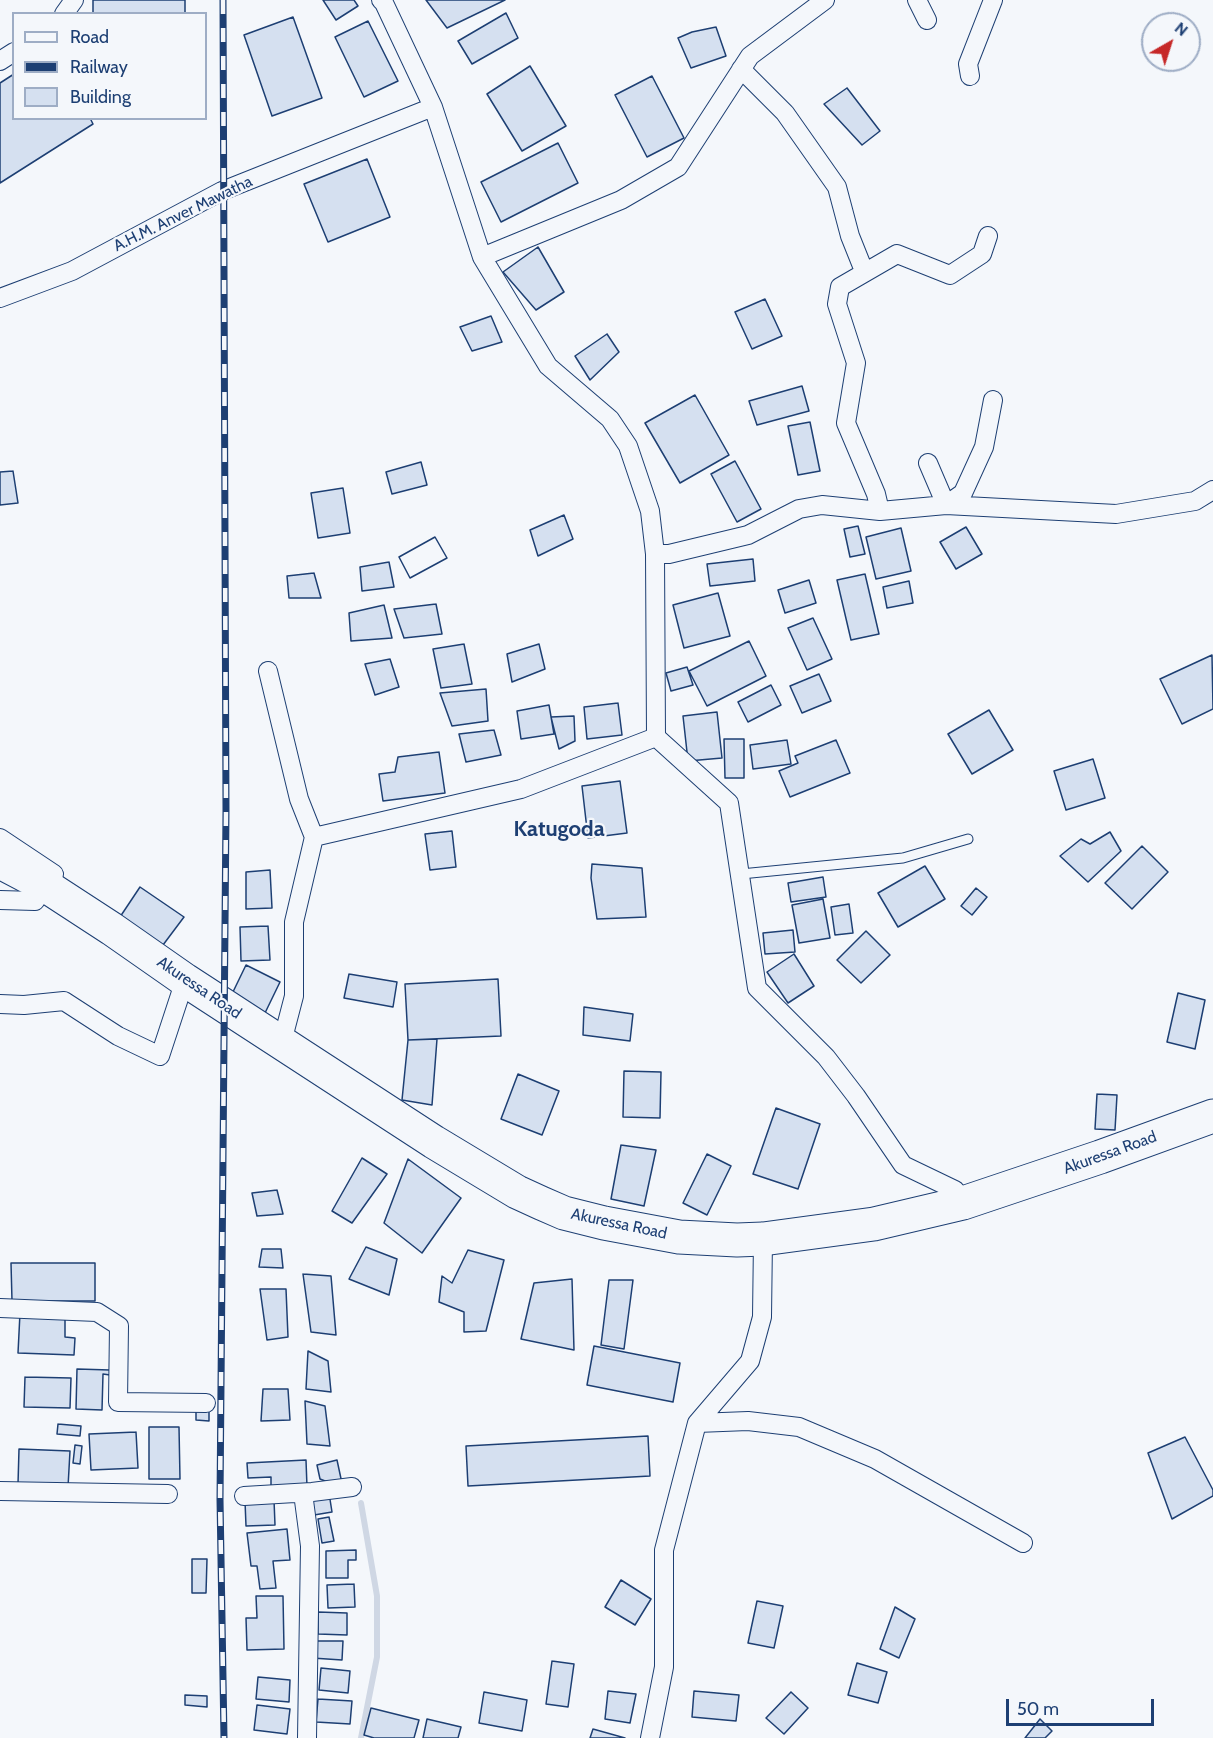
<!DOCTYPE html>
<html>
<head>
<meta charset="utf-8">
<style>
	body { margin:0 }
	#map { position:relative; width:1213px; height:1738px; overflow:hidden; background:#f4f7fb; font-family:Cabin,sans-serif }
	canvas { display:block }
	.legend { position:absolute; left:12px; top:12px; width:195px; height:108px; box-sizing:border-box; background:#f4f7fb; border:2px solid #9eadc5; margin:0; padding:8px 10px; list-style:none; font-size:18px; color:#1d3f73 }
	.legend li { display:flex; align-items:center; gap:12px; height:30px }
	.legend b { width:30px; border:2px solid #9eadc5 }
	.north { position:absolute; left:1141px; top:12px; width:60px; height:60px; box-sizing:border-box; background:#f4f7fb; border:2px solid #9eadc5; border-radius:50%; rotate:39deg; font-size:16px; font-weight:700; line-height:24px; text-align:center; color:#1d3f73 }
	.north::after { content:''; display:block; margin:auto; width:21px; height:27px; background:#c62828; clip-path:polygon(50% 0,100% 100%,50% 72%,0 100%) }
	.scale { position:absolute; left:1006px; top:1699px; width:148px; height:27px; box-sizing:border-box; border:3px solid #1d3f73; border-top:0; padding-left:8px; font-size:18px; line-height:21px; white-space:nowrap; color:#1d3f73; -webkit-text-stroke:4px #f4f7fb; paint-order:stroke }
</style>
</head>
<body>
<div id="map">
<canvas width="1213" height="1738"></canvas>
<ul class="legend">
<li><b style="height:8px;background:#f4f7fb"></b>Road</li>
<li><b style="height:8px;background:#1d3f73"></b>Railway</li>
<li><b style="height:16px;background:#d5e0f0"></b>Building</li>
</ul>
<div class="north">N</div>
<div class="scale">50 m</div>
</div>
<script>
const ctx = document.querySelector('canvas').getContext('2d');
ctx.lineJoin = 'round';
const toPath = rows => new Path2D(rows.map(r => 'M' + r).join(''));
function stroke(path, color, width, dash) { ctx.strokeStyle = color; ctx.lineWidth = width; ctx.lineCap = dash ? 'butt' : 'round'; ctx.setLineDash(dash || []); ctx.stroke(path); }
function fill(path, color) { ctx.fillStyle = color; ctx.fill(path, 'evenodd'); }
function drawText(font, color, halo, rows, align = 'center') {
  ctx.font = font + ' Cabin,sans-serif'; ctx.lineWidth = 4.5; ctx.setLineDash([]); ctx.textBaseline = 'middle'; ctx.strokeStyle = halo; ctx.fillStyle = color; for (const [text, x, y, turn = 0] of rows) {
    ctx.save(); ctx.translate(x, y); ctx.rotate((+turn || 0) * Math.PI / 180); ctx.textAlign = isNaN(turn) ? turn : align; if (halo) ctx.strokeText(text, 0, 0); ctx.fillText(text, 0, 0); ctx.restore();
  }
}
stroke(toPath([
	[361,1503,377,1596,377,1657,361,1738]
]), '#cfd7e4', 6);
const building = toPath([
	[93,0,185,0,185,14,93,14,93,0],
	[323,0,354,0,358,6,336,20,323,0],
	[426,0,505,0,447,28,426,0],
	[506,13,518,38,472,64,458,41,506,13],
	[293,17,322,98,272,116,244,35,293,17],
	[368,21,398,81,364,97,335,37,368,21],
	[716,27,726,56,691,68,678,38,692,32,716,27],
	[530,66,566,126,522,151,487,94,530,66],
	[14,74,14,118,90,118,93,124,0,183,0,83,14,74],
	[652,76,684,138,647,157,615,95,652,76],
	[847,88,880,131,862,145,824,104,847,88],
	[558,143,578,183,501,222,481,182,558,143],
	[367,159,390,217,328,242,304,184,367,159],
	[538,247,564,292,536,310,503,272,538,247],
	[765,299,782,336,752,349,735,312,765,299],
	[491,316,502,342,472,351,460,327,491,316],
	[607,334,619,352,590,380,575,356,607,334],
	[802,386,809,411,757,425,749,401,802,386],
	[695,395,729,455,680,483,645,423,695,395],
	[810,422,820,471,798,475,788,426,810,422],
	[735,461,761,509,737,522,711,474,735,461],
	[421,462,427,485,392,494,386,472,421,462],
	[13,471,18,503,0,505,0,472,13,471],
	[343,488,350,533,318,538,311,493,343,488],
	[564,515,573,539,538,556,530,530,564,515],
	[858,526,865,554,850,557,844,529,858,526],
	[966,527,982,554,956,569,940,542,966,527],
	[901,528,911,571,876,579,866,537,901,528],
	[435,537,447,558,410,578,399,557,435,537],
	[435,537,447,558,410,578,399,557,435,537],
	[753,559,755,581,710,586,707,564,753,559],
	[389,562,394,587,362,591,360,567,389,562],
	[314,573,321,598,289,598,287,576,314,573],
	[865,574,879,634,851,640,837,580,865,574],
	[809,580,816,603,785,613,778,590,809,580],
	[909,581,913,603,887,608,883,587,909,581],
	[718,593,730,636,684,648,673,605,718,593],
	[436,604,442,634,404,638,394,609,436,604],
	[384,605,392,638,351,641,349,613,384,605],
	[813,618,832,659,807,670,788,628,813,618],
	[749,641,766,676,707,706,689,671,749,641],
	[464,644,472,684,441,688,433,649,464,644],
	[539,644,545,669,512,682,507,654,539,644],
	[1212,655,1213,709,1182,724,1160,679,1212,655],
	[390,659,399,687,375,695,365,664,390,659],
	[687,667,693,685,671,691,666,673,687,667],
	[819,674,831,701,802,713,790,686,819,674],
	[771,685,781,705,748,722,738,702,771,685],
	[486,689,488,721,452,726,440,693,486,689],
	[618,703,622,735,587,739,584,707,618,703],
	[549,705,554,734,521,739,517,711,549,705],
	[989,710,1013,750,972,774,948,734,989,710],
	[717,712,722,758,688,761,683,716,717,712],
	[574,716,575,741,559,749,551,717,574,716],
	[494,730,501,755,466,762,459,734,494,730],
	[724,739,744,739,744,778,725,778,724,739],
	[787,740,791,764,753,769,750,745,787,740],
	[836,740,850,773,790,797,779,771,798,763,795,756,836,740],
	[439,752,445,793,383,801,379,774,395,772,398,757,439,752],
	[1093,759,1105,798,1066,810,1054,771,1093,759],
	[620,781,627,833,588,838,582,786,620,781],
	[452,831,456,867,430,870,425,834,452,831],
	[1110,832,1121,851,1088,882,1060,856,1081,839,1090,844,1110,832],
	[1142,846,1168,872,1132,909,1105,883,1142,846],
	[592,864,642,868,646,917,597,919,591,878,592,864],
	[925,866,945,899,898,927,878,893,925,866],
	[270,870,272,908,246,909,246,872,270,870],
	[823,877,826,897,791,902,788,883,823,877],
	[140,887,184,917,157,953,120,917,140,887],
	[976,888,987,897,972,915,961,906,976,888],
	[823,899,830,938,799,943,792,905,823,899],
	[849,904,853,933,835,935,831,907,849,904],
	[268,926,270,960,241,961,240,927,268,926],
	[793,930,795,952,765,954,763,933,793,930],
	[866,931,890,955,861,983,837,960,866,931],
	[794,954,814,986,788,1003,767,972,794,954],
	[246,965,280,982,265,1013,231,996,246,965],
	[349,974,397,982,393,1007,344,998,349,974],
	[498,979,501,1036,408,1040,405,984,498,979],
	[1178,993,1205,1000,1195,1049,1167,1042,1178,993],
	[584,1007,633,1014,630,1041,583,1035,584,1007],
	[437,1039,432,1105,402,1100,408,1040,437,1039],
	[624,1071,661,1072,660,1118,623,1117,624,1071],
	[518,1074,559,1091,542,1135,501,1119,518,1074],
	[1097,1094,1117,1095,1115,1130,1095,1129,1097,1094],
	[776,1108,820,1124,798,1189,753,1174,776,1108],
	[621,1145,656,1150,644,1206,611,1199,621,1145],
	[707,1154,731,1166,707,1215,683,1203,707,1154],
	[362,1158,387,1174,352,1223,332,1211,362,1158],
	[408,1159,461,1198,422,1253,384,1223,408,1159],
	[277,1190,283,1214,257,1216,252,1193,277,1190],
	[366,1247,397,1259,389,1295,349,1279,366,1247],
	[262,1249,281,1249,283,1268,259,1267,262,1249],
	[468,1250,504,1260,486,1331,464,1332,464,1312,439,1302,442,1276,452,1283,468,1250],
	[11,1263,95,1263,95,1301,12,1301,11,1263],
	[303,1274,331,1276,336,1335,311,1332,303,1274],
	[572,1279,574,1350,521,1339,534,1283,572,1279],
	[609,1280,633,1280,624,1349,601,1345,609,1280],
	[260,1289,286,1289,288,1337,267,1340,260,1289],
	[20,1313,65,1315,65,1337,75,1338,74,1355,18,1353,20,1313],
	[594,1346,680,1363,673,1402,587,1385,594,1346],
	[308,1351,328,1361,331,1392,306,1389,308,1351],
	[77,1369,110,1370,110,1375,103,1374,102,1410,76,1409,77,1369],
	[25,1377,71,1378,70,1408,24,1407,25,1377],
	[263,1389,288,1389,290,1420,261,1421,263,1389],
	[305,1401,325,1406,330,1446,307,1444,305,1401],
	[196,1411,209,1411,209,1421,196,1420,196,1411],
	[58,1424,81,1426,80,1436,57,1434,58,1424],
	[149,1427,179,1427,180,1479,149,1479,149,1427],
	[136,1432,138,1468,91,1470,89,1434,136,1432],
	[648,1436,650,1476,468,1486,466,1446,648,1436],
	[1185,1437,1213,1490,1213,1496,1172,1519,1148,1453,1185,1437],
	[75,1445,82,1446,80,1464,73,1463,75,1445],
	[19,1449,70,1451,68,1487,18,1484,19,1449],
	[306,1460,307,1487,271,1489,271,1477,248,1478,247,1463,306,1460],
	[337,1460,343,1488,320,1479,317,1465,337,1460],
	[329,1493,332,1512,314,1515,311,1495,329,1493],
	[274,1500,275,1525,246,1526,245,1501,274,1500],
	[329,1517,334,1541,322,1543,318,1519,329,1517],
	[287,1529,290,1560,273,1561,276,1588,260,1589,257,1566,251,1566,247,1533,287,1529],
	[356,1550,356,1560,348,1560,348,1578,326,1578,326,1551,356,1550],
	[192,1559,207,1559,206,1593,192,1593,192,1559],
	[621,1580,651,1599,635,1625,605,1607,621,1580],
	[354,1584,355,1607,328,1608,327,1585,354,1584],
	[256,1596,283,1596,284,1649,247,1650,246,1618,257,1618,256,1596],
	[757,1601,783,1606,774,1648,748,1643,757,1601],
	[895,1607,915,1619,899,1658,880,1649,895,1607],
	[318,1612,347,1613,347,1635,318,1634,318,1612],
	[313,1641,343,1641,342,1660,312,1658,313,1641],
	[552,1661,574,1664,568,1707,546,1704,552,1661],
	[857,1663,887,1672,878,1703,848,1695,857,1663],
	[321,1668,350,1671,348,1693,319,1690,321,1668],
	[258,1677,290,1680,289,1702,256,1699,258,1677],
	[608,1691,636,1694,630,1723,605,1719,608,1691],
	[694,1691,739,1695,736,1721,692,1717,694,1691],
	[484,1692,527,1700,522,1731,479,1723,484,1692],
	[791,1692,808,1708,784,1734,766,1718,791,1692],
	[185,1695,207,1696,207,1707,185,1705,185,1695],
	[318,1699,352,1701,350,1724,316,1722,318,1699],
	[257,1705,290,1709,287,1734,254,1730,257,1705],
	[371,1708,419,1720,414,1738,374,1738,364,1735,371,1708],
	[427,1719,461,1727,458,1738,423,1738,427,1719],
	[1040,1719,1052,1731,1045,1738,1025,1738,1040,1719],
	[593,1729,625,1738,590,1738,593,1729]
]);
fill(building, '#d5e0f0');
stroke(building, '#1d3f73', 1.5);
const lane = toPath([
	[741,874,903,858,968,839]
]);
const street = toPath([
	[381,0,384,3,433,107,482,257,621,200,678,167,750,56,825,0],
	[917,0,927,20],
	[64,14,74,0],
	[0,61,14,52],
	[741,69,785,113,837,187,850,236,864,271],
	[970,76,968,64,993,0],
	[482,257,548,366,610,419,628,446,650,511,655,554,656,737,729,803,757,988,826,1057,856,1096,903,1165,955,1190,963,1203],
	[0,298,72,271,222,191,433,107],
	[928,463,946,505,963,493,984,447,993,400],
	[880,511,876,494,846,423,856,363,837,304,840,287,897,254,950,275,982,254,988,236],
	[655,554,669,554,748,535,799,509,822,505,880,511,946,505,1116,514,1195,501,1213,490],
	[268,671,299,799,314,837,294,922,294,996,282,1042],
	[314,837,521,789,656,737],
	[0,838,54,874,35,901,0,900],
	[0,1004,24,1005,64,1001,118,1036,160,1056,185,980],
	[0,1308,97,1312,119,1326,118,1402,206,1403],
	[697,1423,748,1421,799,1427,875,1459,1023,1543],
	[0,1491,168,1494],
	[303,1493,310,1546,307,1738],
	[244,1496,312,1492,352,1487],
	[650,1738,664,1667,664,1550,697,1423,750,1361,762,1317,763,1239]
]);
const highway = toPath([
	[0,862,46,886,112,929,185,980,434,1142,517,1192,541,1203,564,1213,604,1223,679,1237,737,1240,763,1239,874,1224,963,1203,1100,1157,1213,1116]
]);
stroke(lane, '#1d3f73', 11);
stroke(street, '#1d3f73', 20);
stroke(highway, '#1d3f73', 35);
stroke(lane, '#f4f7fb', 9);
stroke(street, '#f4f7fb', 18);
stroke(highway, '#f4f7fb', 33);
const rail = toPath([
	[223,0,226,810,220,1499,224,1738]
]);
stroke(rail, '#1d3f73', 7);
stroke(rail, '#f4f7fb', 4.5, [14]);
drawText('16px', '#1d3f73', '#f4f7fb', [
	["A.H.M. Anver Mawatha",183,214,-26],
	["Akuressa Road",199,988,34],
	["Akuressa Road",1110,1153,-20],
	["Akuressa Road",619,1224,12]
]);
drawText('bold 22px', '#1d3f73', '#f4f7fb', [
	["Katugoda",559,830]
]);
</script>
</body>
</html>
